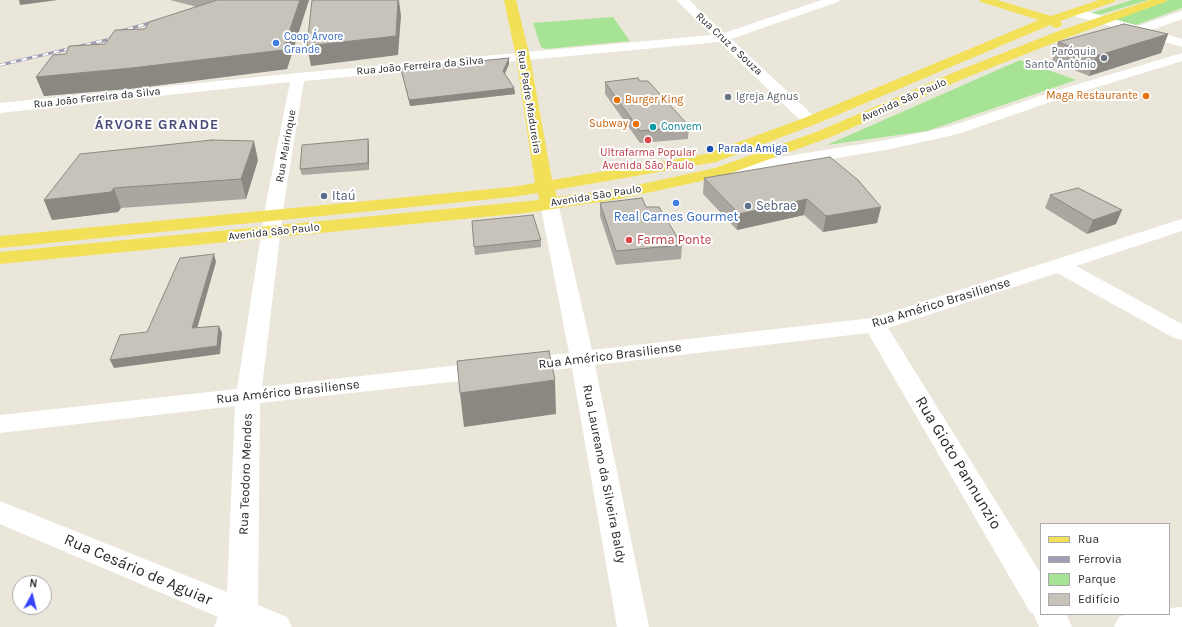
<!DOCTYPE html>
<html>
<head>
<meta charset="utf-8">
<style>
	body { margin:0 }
	#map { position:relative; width:1182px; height:627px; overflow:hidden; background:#ebe6da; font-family:Karla,sans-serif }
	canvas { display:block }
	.legend { position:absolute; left:1040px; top:523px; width:130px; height:92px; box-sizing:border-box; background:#fff; border:1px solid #a9a9a9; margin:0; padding:5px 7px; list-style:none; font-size:12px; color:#292929 }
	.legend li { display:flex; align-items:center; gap:8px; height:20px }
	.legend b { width:20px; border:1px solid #a9a9a9 }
	.north { position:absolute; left:12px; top:575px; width:40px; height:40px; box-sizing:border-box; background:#fff; border:1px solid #a9a9a9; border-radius:50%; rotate:7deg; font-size:11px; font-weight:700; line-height:16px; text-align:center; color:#292929 }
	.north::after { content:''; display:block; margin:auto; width:14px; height:18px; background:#3645fc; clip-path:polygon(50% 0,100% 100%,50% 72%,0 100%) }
</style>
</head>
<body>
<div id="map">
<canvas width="1182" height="627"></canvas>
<ul class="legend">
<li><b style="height:5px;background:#f2e058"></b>Rua</li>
<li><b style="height:5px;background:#9d9db3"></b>Ferrovia</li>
<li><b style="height:11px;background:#a7e395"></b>Parque</li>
<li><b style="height:11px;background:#c7c2ba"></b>Edifício</li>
</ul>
<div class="north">N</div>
</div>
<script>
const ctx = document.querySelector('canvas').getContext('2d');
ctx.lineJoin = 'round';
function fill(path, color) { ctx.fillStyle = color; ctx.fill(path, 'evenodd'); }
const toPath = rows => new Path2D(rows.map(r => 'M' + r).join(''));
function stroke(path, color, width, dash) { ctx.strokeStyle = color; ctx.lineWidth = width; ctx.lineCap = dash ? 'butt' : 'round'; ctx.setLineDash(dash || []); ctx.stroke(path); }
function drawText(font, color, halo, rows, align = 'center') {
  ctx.font = font + ' Karla,sans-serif'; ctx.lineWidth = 4; ctx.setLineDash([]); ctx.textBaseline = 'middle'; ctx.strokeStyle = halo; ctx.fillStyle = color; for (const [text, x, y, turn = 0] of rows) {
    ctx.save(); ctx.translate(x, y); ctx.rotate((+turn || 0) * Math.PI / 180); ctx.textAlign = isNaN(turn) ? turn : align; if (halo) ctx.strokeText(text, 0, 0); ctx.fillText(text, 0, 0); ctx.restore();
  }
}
fill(toPath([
	[1132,0,1148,0,1099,15,1091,13],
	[1169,0,1182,0,1182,8,1136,25,1113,19],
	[613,17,630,41,546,49,541,47,533,23],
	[1020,60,1076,80,927,131,827,145]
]), '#a7e395');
fill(toPath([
	[676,0,689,0,724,33,822,0,840,0,838,2,731,39,816,118,818,121,816,124,804,124,719,42,304,81,284,203,262,387,487,362,495,364,499,370,495,376,487,378,260,403,258,605,287,617,292,627,214,627,218,617,0,524,0,501,227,592,235,406,0,433,0,415,237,389,266,203,290,82,0,113,0,103,298,73,712,35,676,0],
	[1075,8,1138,26,1182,11,1182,19,1151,30,1182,39,1182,47,1071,15,1069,12,1071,9,1075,8],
	[1182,53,1182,61,1065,97,958,134,886,150,720,177,714,176,711,172,714,168,720,167,886,140,948,127,1055,91,1182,53],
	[549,197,555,199,558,203,592,350,872,318,1182,219,1182,231,1076,266,1182,324,1182,340,1174,338,1057,273,888,328,1041,574,1041,614,1066,614,1072,627,1039,627,1033,613,1030,612,868,333,595,365,649,627,617,627,572,368,521,374,513,371,509,366,513,361,521,358,569,353,540,203,543,199,549,197],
	[1182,607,1182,627,1114,627,1119,617,1126,614,1169,614,1169,608,1182,607]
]), '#fff');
fill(toPath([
	[504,0,516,0,530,57,552,180,706,154,804,118,1039,20,981,2,979,0,997,0,1051,16,1099,0,1116,0,1114,2,1060,21,1062,24,1060,27,1056,28,1050,25,816,124,716,162,555,190,557,197,619,189,715,168,819,131,955,72,1056,32,1150,0,1167,0,1165,2,1066,38,965,78,831,137,720,177,619,199,526,213,0,264,0,252,539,200,538,193,512,197,0,248,0,236,512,187,535,183,516,57,504,0]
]), '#f2e058');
const rail = toPath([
	[117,32,157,21],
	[0,65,119,37]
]);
stroke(rail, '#9d9db3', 3);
stroke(rail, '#fff', 2, [5.5]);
fill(toPath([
	[170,0,309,0,287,69,138,88,44,96,36,77,66,54,105,44,145,29,197,7],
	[1168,34,1161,53,1089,76,1052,61,1058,42],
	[509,64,505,74,514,88,515,94,410,106,402,74,401,69],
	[640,81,689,126,688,139,640,143,605,94,605,82],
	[368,139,369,146,369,170,302,175,300,169],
	[258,160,246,199,121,208,118,212,52,220,44,200],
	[704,178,881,207,877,223,823,232,804,215,737,230,703,194],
	[1050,195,1116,224,1087,234,1045,208],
	[600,203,646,207,682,245,681,259,616,265,600,216],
	[472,221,541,240,541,247,475,255]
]), '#aba7a0');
fill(toPath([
	[19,0,58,0,20,5],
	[300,0,309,0,287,69,138,88,44,96,36,77],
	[399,0,401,16,398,55,311,66,307,46],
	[1168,34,1161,53,1089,76,1096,56],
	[509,58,509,64,503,77,503,71],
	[514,88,515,94,410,106,409,100],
	[368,139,369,146,369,170,368,163],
	[254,141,258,160,246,199,241,179],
	[114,188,121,208,118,212,52,220,44,200],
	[807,199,804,215,737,230,739,214],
	[881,207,877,223,823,232,826,216],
	[1122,210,1116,224,1087,234,1093,220],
	[214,254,216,262,195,336,192,328],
	[219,326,222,333,220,354,114,368,110,360],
	[555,380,556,414,464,427,460,393]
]), '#8b8882');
const building = toPath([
	[217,0,300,0,283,50,132,68,36,77,53,55,66,54,69,46,105,44,115,30,145,29,149,22,217,0],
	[312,0,398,0,396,36,307,46,312,0],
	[1124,24,1168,34,1096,56,1058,42,1124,24],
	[509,58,503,71,514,88,409,100,401,69,509,58],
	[638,78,640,81,648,81,689,126,640,131,605,82,638,78],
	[368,139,368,163,300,169,302,145,368,139],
	[212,140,254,141,241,179,114,188,111,192,44,200,80,154,212,140],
	[830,157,858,180,881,207,826,216,807,199,739,214,704,178,830,157],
	[1078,188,1122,210,1093,220,1050,195,1078,188],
	[642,198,646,207,659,207,682,245,616,251,600,203,642,198],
	[533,215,541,240,474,247,472,221,533,215],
	[214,254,192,328,219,326,217,346,110,360,120,335,147,332,180,258,214,254],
	[549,351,555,380,460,393,457,361,549,351]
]);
fill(building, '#c7c2ba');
stroke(building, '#8b8882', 1);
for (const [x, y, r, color] of [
	[276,43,4,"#3f7fe0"],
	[1104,58,4,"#6b7280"],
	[1146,96,4,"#e8710a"],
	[728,97,4,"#6b7280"],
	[617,100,4,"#e8710a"],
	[636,124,4,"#e8710a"],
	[653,127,4,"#0f9aa8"],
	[648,140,4,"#e0444e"],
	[710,149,4,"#1a4fb4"],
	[324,196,4,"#5c6f8a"],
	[676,203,4,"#3f7fe0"],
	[748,206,4,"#5c6f8a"],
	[629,240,4,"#e0444e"]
]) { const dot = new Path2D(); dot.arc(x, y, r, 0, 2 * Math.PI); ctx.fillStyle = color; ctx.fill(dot); stroke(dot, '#fff', 1.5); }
drawText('11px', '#366cbe', '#fff', [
	["Coop Árvore",284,37],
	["Grande",284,50]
], 'left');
drawText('11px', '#292929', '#fff', [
	["Rua Cruz e Souza",729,44,43],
	["Rua João Ferreira da Silva",420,66,-5],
	["Rua João Ferreira da Silva",97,98,-6],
	["Avenida São Paulo",904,100,-24],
	["Rua Padre Madureira",529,102,81],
	["Rua Mairinque",286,146,-80],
	["Avenida São Paulo",596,196,-9],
	["Avenida São Paulo",274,232,-6]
]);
drawText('11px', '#5b616d', '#fff', [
	["Paróquia",1096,52],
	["Santo Antônio",1096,65],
	["Igreja Agnus",736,97,"left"]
], 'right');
drawText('11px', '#c56008', '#fff', [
	["Maga Restaurante",1138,96],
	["Burger King",625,100,"left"],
	["Subway",628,124]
], 'right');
drawText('11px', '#0d838f', '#fff', [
	["Convem",661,127]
], 'left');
drawText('11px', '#164399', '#fff', [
	["Parada Amiga",718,149]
], 'left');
drawText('11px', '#be3a42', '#fff', [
	["Ultrafarma Popular",648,153],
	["Avenida São Paulo",648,166]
]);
drawText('13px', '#4e5e75', '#fff', [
	["Itaú",332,196],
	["Sebrae",756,206]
], 'left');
drawText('13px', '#366cbe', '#fff', [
	["Real Carnes Gourmet",676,217]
]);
drawText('13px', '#be3a42', '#fff', [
	["Farma Ponte",637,240]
], 'left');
drawText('13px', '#292929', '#fff', [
	["Rua Américo Brasiliense",941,303,-17],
	["Rua Américo Brasiliense",610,356,-7],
	["Rua Américo Brasiliense",288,392,-6],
	["Rua Teodoro Mendes",246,474,-88],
	["Rua Laureano da Silveira Baldy",604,474,79]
]);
ctx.letterSpacing = '1px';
drawText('bold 14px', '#494c7a', '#fff', [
	["ÁRVORE GRANDE",157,125]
]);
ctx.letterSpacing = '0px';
drawText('16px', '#292929', '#fff', [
	["Rua Gioto Pannunzio",958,463,59],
	["Rua Cesário de Aguiar",138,570,23]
]);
</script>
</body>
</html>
